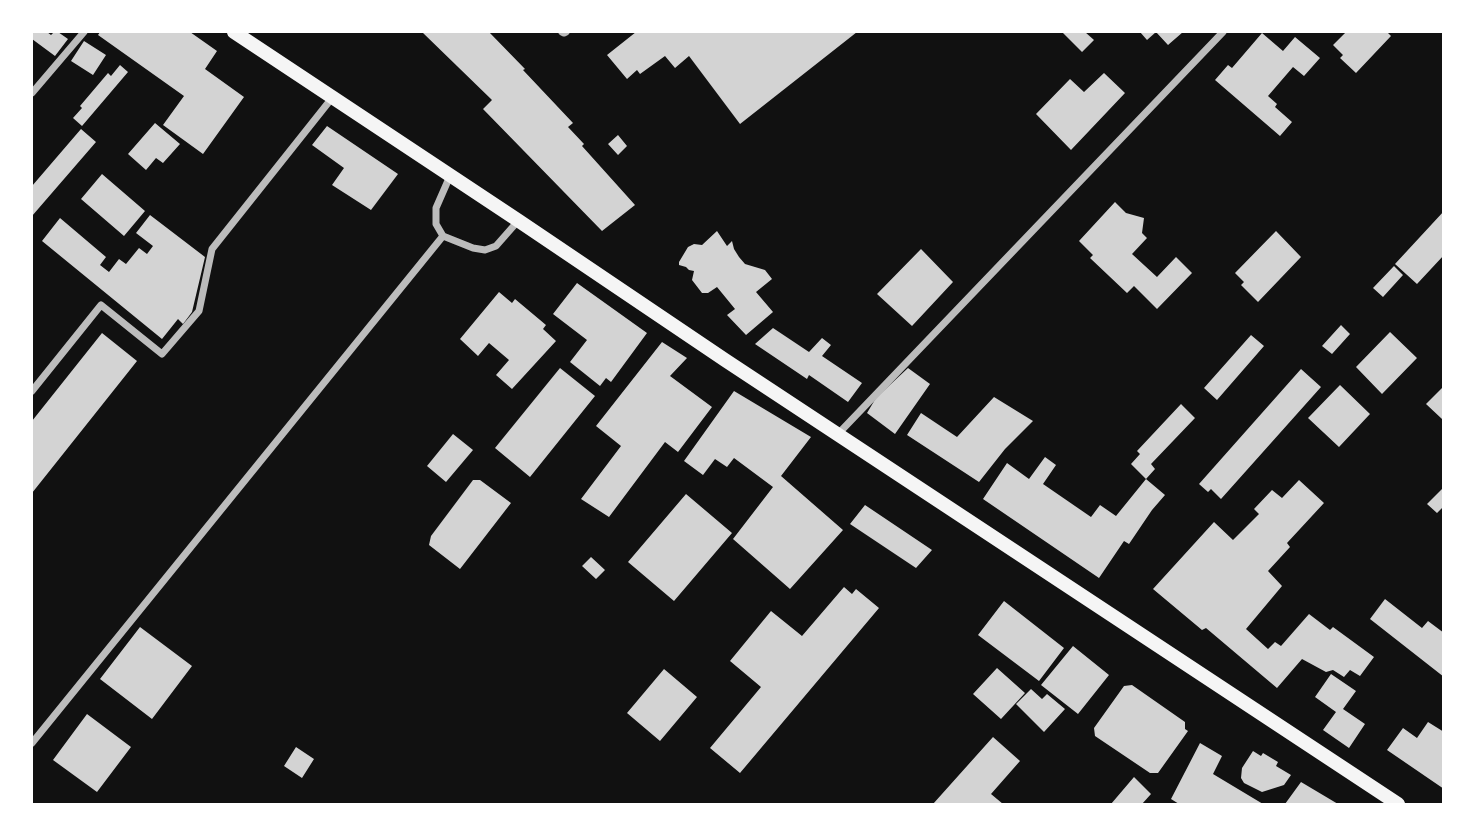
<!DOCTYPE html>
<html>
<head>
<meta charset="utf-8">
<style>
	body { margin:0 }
	#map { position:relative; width:1475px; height:836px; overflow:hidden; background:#111; font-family:"Zilla Slab",serif }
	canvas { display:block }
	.frame { position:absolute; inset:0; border:33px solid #fff; pointer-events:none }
</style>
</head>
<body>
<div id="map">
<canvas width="1475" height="836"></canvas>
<div class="frame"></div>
</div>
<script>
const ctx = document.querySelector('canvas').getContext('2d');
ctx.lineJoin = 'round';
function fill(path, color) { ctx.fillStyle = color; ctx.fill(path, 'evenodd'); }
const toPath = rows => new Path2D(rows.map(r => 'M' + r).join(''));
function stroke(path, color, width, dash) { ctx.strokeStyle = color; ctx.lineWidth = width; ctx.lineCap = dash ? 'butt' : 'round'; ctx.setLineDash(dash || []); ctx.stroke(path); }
fill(toPath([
	[32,32,47,32,51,35,54,32,58,32,68,39,55,56,32,39],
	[100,32,190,32,217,51,205,69,244,97,203,154,163,125,184,96,98,35],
	[422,32,489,32,525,69,523,70,573,123,568,127,584,144,582,146,635,205,602,231,483,109,492,100],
	[636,32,857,32,740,124,689,56,675,68,665,56,640,74,637,70,627,79,607,55],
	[1062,32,1085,32,1094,40,1082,52],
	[1140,32,1183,32,1168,45,1156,32,1147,40],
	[1346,32,1387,32,1391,36,1356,73,1340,58,1343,55,1333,45],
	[1262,33,1283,51,1295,37,1320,58,1304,76,1293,67,1268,96,1277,104,1275,107,1292,122,1280,136,1215,80,1228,65,1232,68],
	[84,41,106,55,93,75,71,61],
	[120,65,128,72,82,126,73,118,82,108,80,106,108,73,111,76],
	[1104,73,1125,93,1071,150,1036,114,1070,79,1084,92],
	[155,123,180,144,163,163,156,158,146,170,128,154],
	[327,126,398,174,371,210,332,185,344,168,312,145],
	[81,129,96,142,32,216,32,186],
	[618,135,627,146,618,155,608,144],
	[102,174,145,211,124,236,81,199],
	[1115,202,1126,213,1144,218,1142,233,1147,238,1132,254,1157,277,1176,257,1192,273,1157,309,1134,286,1127,293,1090,258,1093,255,1079,241],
	[1444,211,1444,255,1417,284,1395,264],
	[150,215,205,257,192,312,183,324,178,319,162,339,42,241,60,218,106,257,100,265,109,272,119,259,126,264,139,248,147,254,153,246,136,233],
	[717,231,727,246,732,241,734,249,739,257,745,264,765,270,772,279,756,292,773,312,746,335,727,315,735,309,717,287,708,293,702,293,692,280,694,271,689,270,686,267,679,265,679,262,688,247,694,244,702,245],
	[1276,231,1301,257,1258,302,1241,285,1244,282,1235,273],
	[921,249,953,282,912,326,877,294],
	[1394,266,1403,275,1383,297,1373,288],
	[577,283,647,333,611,382,606,378,600,386,570,362,587,340,553,314],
	[499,292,512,303,515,299,546,325,543,329,556,341,512,389,496,375,509,360,489,343,478,356,460,339],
	[1341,325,1350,334,1332,354,1322,346],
	[773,328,809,352,822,338,831,345,822,356,862,383,848,402,809,375,807,379,755,344],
	[1390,332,1417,358,1382,394,1356,367],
	[102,333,137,361,32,493,32,421],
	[1251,335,1264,346,1217,400,1204,388],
	[662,342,687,358,670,376,712,407,678,452,665,442,609,517,581,499,621,446,596,426],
	[560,368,595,396,530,477,495,448],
	[908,368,930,384,895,434,867,413,876,398],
	[1301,369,1321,387,1221,499,1211,489,1208,492,1199,484],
	[1340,385,1370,414,1339,447,1308,418],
	[1444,386,1444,418,1442,419,1426,404],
	[734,391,811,437,781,476,843,530,790,589,733,539,773,487,734,458,727,467,715,459,703,475,684,461],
	[994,397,1033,421,1005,449,979,482,907,435,921,413,957,437],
	[1181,404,1195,418,1151,464,1155,469,1146,479,1131,464,1140,454,1137,451],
	[453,434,473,450,446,482,427,466],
	[1045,457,1056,465,1043,484,1091,517,1100,505,1116,516,1146,479,1165,495,1152,510,1129,544,1124,541,1099,578,983,499,1007,463,1029,479],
	[473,480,480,480,511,503,460,569,429,545,431,536],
	[1299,480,1324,503,1287,543,1290,547,1268,571,1282,586,1246,629,1268,649,1275,642,1281,646,1309,614,1330,630,1333,627,1374,657,1360,676,1350,670,1344,677,1333,670,1326,672,1302,659,1277,688,1206,628,1202,630,1153,589,1214,522,1233,540,1259,514,1254,509,1272,490,1282,498],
	[1444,487,1444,506,1437,513,1427,504],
	[686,494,732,533,674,601,628,562],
	[865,505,932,550,916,568,850,524],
	[591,557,605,570,596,579,582,566],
	[844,587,852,594,856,589,879,608,740,773,710,748,761,687,730,661,771,611,802,636],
	[1385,599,1422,628,1428,621,1444,633,1444,677,1370,619],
	[1004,601,1064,648,1039,681,978,635],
	[140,627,192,666,152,719,100,679],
	[1073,646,1109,675,1078,714,1041,685],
	[997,668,1025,693,1001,719,973,694],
	[664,669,697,697,660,741,627,713],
	[1331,674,1356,691,1343,709,1365,724,1349,748,1323,730,1336,712,1315,697],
	[1132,685,1185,722,1185,729,1188,731,1158,773,1150,773,1095,736,1094,728,1124,686],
	[1031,689,1042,699,1047,694,1065,709,1044,732,1016,704],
	[87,714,131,747,97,792,53,760],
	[1428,722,1444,732,1444,789,1387,750,1403,728,1417,738],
	[993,737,1020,761,991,794,1003,804,933,804],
	[1200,743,1222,756,1213,774,1263,804,1179,804,1171,799],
	[296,747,314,759,302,778,284,766],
	[1253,751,1261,756,1263,753,1278,762,1276,766,1291,775,1284,785,1262,792,1244,783,1241,778,1242,768],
	[1134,777,1151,794,1142,804,1111,804],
	[1301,782,1338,804,1285,804]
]), '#d3d3d3');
stroke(toPath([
	[562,32,564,33,566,32],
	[32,93,84,32],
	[443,236,473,248,485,250,496,246,518,221],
	[32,391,101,305,162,354,199,311,212,249,332,98],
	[838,434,1223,32],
	[32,743,443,236,436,224,436,208,450,176]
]), '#bcbcbc', 7);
stroke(toPath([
	[234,32,519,221,725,360,1398,804]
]), '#f5f5f5', 14);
</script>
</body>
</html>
